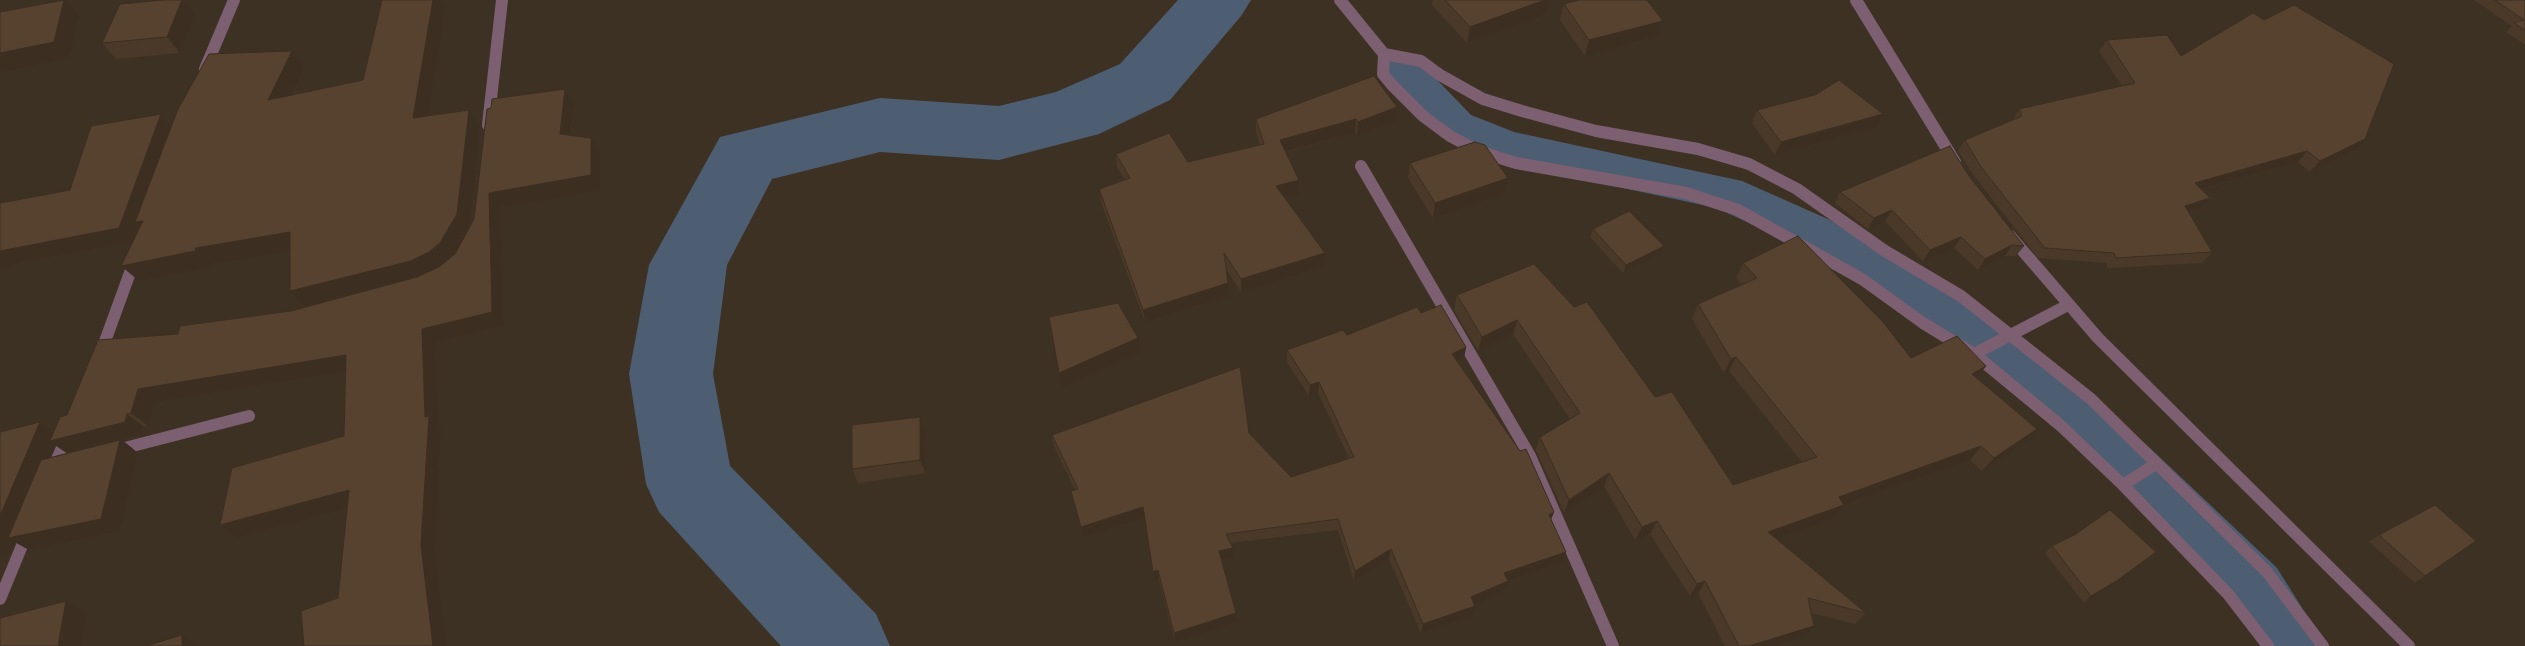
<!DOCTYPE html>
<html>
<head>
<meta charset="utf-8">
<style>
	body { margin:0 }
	canvas { display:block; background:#3d3124 }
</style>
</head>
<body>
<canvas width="2525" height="646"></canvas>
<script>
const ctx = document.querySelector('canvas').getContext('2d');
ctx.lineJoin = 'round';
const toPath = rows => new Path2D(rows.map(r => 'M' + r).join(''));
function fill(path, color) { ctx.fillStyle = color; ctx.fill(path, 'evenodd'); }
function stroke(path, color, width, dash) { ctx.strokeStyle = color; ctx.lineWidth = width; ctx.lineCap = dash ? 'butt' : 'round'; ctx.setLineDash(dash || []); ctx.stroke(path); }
fill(toPath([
	[1400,52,1415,57,1471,115,1514,132,1742,181,1830,220,2004,326,2151,449,2277,568,2314,627,2322,646,2264,646,2239,604,2115,481,1970,354,1798,246,1717,208,1506,163,1441,137,1402,98,1379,67,1385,57,1400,52]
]), '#4d5e73');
fill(toPath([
	[1178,0,1251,0,1241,16,1170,100,1099,134,999,160,880,152,772,179,727,265,713,374,730,466,876,614,890,646,781,646,659,512,646,484,629,374,649,265,720,137,880,98,999,106,1056,92,1120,64,1178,0]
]), '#4d5e73');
stroke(toPath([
	[1340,0,1384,54,1421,61,1440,75,1483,99,1522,111,1596,131,1698,149,1749,164,1797,189,1885,251,1961,296,2091,399,2267,572,2323,646],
	[1856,0,1955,162],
	[1384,54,1383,74,1392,85,1423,116,1450,136,1478,151,1516,163,1686,193,1738,210,1862,279,1923,323,1974,354,2060,425,2123,485,2228,594,2268,646],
	[205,69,234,0],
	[488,125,502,0],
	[1361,166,1530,456,1613,646],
	[2010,236,2098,338,2409,646],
	[1974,354,2068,305],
	[100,355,135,259],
	[113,451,249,416],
	[52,471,68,434],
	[2123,485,2156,464],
	[0,599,28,531]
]), '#7c5f70', 12);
fill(toPath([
	[163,0,184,0,196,14,180,53,116,59,102,43],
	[1433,0,1549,0,1546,14,1467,43,1432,5],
	[2474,0,2525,0,2525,45,2506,32,2512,26],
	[1564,4,1663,21,1658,36,1585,56,1560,20],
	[446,5,428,115,469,110,480,126,469,228,474,219,491,108,565,89,574,105,571,135,600,153,600,190,500,208,503,326,435,343,438,426,441,430,435,557,338,598,347,507,236,538,220,525,344,436,346,371,155,402,148,426,144,427,142,435,122,440,138,453,120,531,29,550,15,542,10,554,40,422,54,432,67,415,178,334,291,311,323,302,290,250,212,264,211,267,139,281,133,242,13,264,12,267,0,269,70,190,161,114,172,125,292,51,305,67,292,95,363,80],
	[55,445,67,453,49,458],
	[2107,40,2181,56,2355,150,2310,172,2298,162,2202,189,2210,198,2201,208,2188,213,2212,252,2202,263,2108,268,2106,263,2038,258,1975,177,1958,151,1965,140,2013,120,2019,109,2122,86,2099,51],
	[1397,107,1396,121,1357,135,1355,133,1286,152,1299,180,1298,194,1284,197,1325,253,1324,266,1241,292,1226,269,1229,296,1145,322,1101,202,1099,189,1125,179,1117,168,1116,154,1188,162,1260,145,1256,132,1256,119],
	[1757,110,1876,127,1775,155,1752,123],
	[1410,163,1508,178,1505,193,1433,218,1408,178],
	[1969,176,2024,246,2016,256,2005,256,1978,270,1954,248,1923,261,1885,221,1868,229,1835,203,1840,192],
	[1593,229,1664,246,1660,254,1623,273,1590,237],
	[1743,263,1911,358,1986,366,1977,378,2025,442,1982,471,1970,460,1844,505,1834,518,1776,539,1866,613,1855,624,1811,613,1804,637,1776,646,1725,646,1698,593,1690,596,1650,534,1635,540,1604,486,1564,513,1536,450,1540,437,1570,419,1513,334,1478,351,1454,310,1457,295,1534,264,1655,397,1733,485,1802,462,1729,371,1724,373,1692,319,1698,304,1742,285,1736,278],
	[1421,313,1466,347,1464,358,1457,361,1554,512,1551,519,1562,562,1507,581,1504,591,1474,604,1472,616,1421,633,1389,559,1354,581,1338,530,1230,543,1233,548,1233,558,1221,561,1236,613,1237,622,1175,642,1159,579,1154,581,1145,518,1084,537,1071,491,1075,490,1054,446,1052,435,1249,433,1291,477,1349,458,1318,393,1309,396,1287,362,1287,350,1347,335],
	[925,430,926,473,858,483,852,469],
	[2379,535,2425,576,2415,583,2369,542],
	[2052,546,2148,558,2111,586,2084,603,2045,553]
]), '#4a3928');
fill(toPath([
	[65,0,79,16,69,58,0,72,0,53],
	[182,0,184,0,196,14,180,53,167,37],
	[433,0,443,0,446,5,425,134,413,118],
	[1545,0,1549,0,1546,14,1467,43,1470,27],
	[1663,21,1658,36,1585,56,1589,40],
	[292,51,305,67,281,117,268,100],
	[565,89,574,105,569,149,560,134],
	[1397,107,1396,121,1357,135,1358,122],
	[469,110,480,126,469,230,453,259,424,276,305,307,290,291],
	[161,114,174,128,143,221,152,238,139,226,133,242,13,264,12,267,0,269,0,251],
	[1883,114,1876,127,1775,155,1781,142],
	[1356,119,1355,133,1280,153,1280,140],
	[591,138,600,153,600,190,500,208,503,326,435,343,438,426,441,430,435,557,446,646,433,646,421,545,425,417,422,329,489,193],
	[2365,139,2355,150,2310,172,2320,161],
	[2307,151,2298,162,2186,193,2195,183],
	[1508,178,1505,193,1433,218,1435,203],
	[1299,180,1298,194,1276,199,1276,186],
	[2210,198,2201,208,2176,217,2185,206],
	[1892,210,1885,221,1868,229,1874,218],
	[290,232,305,248,212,264,211,267,139,281,121,266,196,248],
	[1961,237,1954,248,1923,261,1930,250],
	[2012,245,2005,256,1978,270,1985,259],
	[1664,246,1660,254,1623,273,1626,265],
	[1325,253,1324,266,1241,292,1241,279],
	[1228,283,1229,296,1145,322,1143,310],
	[1517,320,1513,334,1478,351,1482,337],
	[1138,338,1140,352,1062,387,1059,373],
	[1466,347,1464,358,1450,365,1452,354],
	[346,355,359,369,155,402,148,426,131,413,138,389],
	[1736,357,1729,371,1724,373,1731,359],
	[1986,366,1975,380,1972,374],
	[1319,382,1318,393,1309,396,1310,385],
	[127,414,144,427,142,435,122,440,138,453,120,531,29,550,15,542,10,554,0,556,0,516,40,422,59,435],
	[55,445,68,454,17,536],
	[920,417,925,430,926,473,920,460],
	[2037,429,2025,442,1982,471,1994,458],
	[1981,446,1970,460,1829,510,1839,497],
	[1609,473,1604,486,1564,513,1569,500],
	[349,490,364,503,236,538,220,525],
	[1844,505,1834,518,1759,545,1768,532],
	[1143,507,1145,518,1084,537,1081,527],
	[1554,512,1550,522,1549,515],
	[1657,521,1650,534,1635,540,1642,527],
	[1233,548,1233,558,1219,561,1219,551],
	[1391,549,1389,559,1354,581,1355,571],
	[1566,552,1562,562,1501,583,1504,573],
	[2156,552,2111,586,2084,603,2091,596],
	[1158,570,1159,579,1154,581,1153,572],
	[1508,581,1504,591,1468,607,1471,597],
	[1705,581,1698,593,1690,596,1697,584],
	[66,601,86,612,81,646,58,646],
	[1475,606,1472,616,1421,633,1423,624],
	[1236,613,1237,622,1175,642,1174,633],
	[1814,626,1804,637,1776,646,1749,646],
	[182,635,201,646,182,646]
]), '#3c2e21');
const building = toPath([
	[64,0,54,42,0,53,0,12,64,0],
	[163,0,182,0,167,37,102,43,120,4,163,0],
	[382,0,433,0,413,118,469,110,457,214,440,243,429,252,411,261,290,291,290,232,196,248,195,251,121,266,143,221,135,222,178,109,209,54,292,51,268,100,363,80,382,0],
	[1445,0,1545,0,1470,27,1445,0],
	[1579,0,1647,0,1663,21,1589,40,1564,4,1579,0],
	[2495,0,2525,0,2525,30,2514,23,2524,20,2495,0],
	[2294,5,2394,64,2365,139,2320,161,2307,151,2195,183,2210,198,2185,206,2212,252,2116,258,2114,253,2045,248,1981,167,1965,140,2022,116,2019,109,2135,83,2107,40,2167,35,2181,56,2253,13,2264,20,2294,5],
	[1374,76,1397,107,1358,122,1356,119,1280,140,1299,180,1276,186,1325,253,1241,279,1224,253,1228,283,1143,310,1099,189,1130,178,1116,154,1169,133,1188,162,1264,144,1256,119,1374,76],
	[1839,80,1883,114,1781,142,1757,110,1815,95,1839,80],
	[565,89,560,134,591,138,591,175,489,193,492,312,422,329,425,417,429,416,421,545,433,646,304,646,301,611,338,598,349,490,220,525,232,468,344,436,346,355,138,389,131,413,127,414,125,422,50,441,60,417,67,415,98,340,178,334,180,326,291,311,417,277,439,267,455,254,474,219,487,109,491,108,492,99,565,89],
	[161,114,119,228,0,251,0,203,70,190,91,126,161,114],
	[1475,142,1485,145,1508,178,1435,203,1410,163,1475,142],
	[1950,146,1969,176,2024,246,2012,245,1985,259,1961,237,1930,250,1892,210,1874,218,1840,192,1950,146],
	[1629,211,1664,246,1626,265,1593,229,1629,211],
	[1798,236,1883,322,1911,358,1957,336,1986,366,1972,374,2037,429,1994,458,1981,446,1839,497,1844,505,1768,532,1866,613,1808,598,1814,626,1749,646,1739,646,1705,581,1697,584,1657,521,1642,527,1609,473,1569,500,1540,437,1580,413,1517,320,1482,337,1457,295,1534,264,1574,307,1587,302,1655,397,1672,392,1733,485,1817,457,1736,357,1731,359,1698,304,1757,278,1743,263,1798,236],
	[1118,303,1138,338,1059,373,1049,317,1118,303],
	[1441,305,1466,347,1452,354,1520,451,1526,449,1554,512,1549,515,1566,552,1504,573,1508,581,1471,597,1475,606,1423,624,1391,549,1355,571,1338,519,1226,534,1233,548,1219,551,1236,613,1174,633,1158,570,1153,572,1143,507,1081,527,1071,491,1078,489,1052,435,1240,367,1249,433,1291,477,1354,457,1319,382,1310,385,1287,350,1343,330,1347,335,1417,307,1421,313,1441,305],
	[920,417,920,460,852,469,852,425,920,417],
	[40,422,0,516,0,432,40,422],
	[120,440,101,519,8,538,41,460,120,440],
	[2435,505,2476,541,2425,576,2379,535,2435,505],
	[2110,510,2156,552,2118,580,2091,596,2052,546,2076,534,2110,510],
	[66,601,58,646,0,646,0,618,66,601],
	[182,635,182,646,146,646,182,635]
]);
fill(building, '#56422f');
stroke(building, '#3c2e21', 1);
</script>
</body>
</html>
